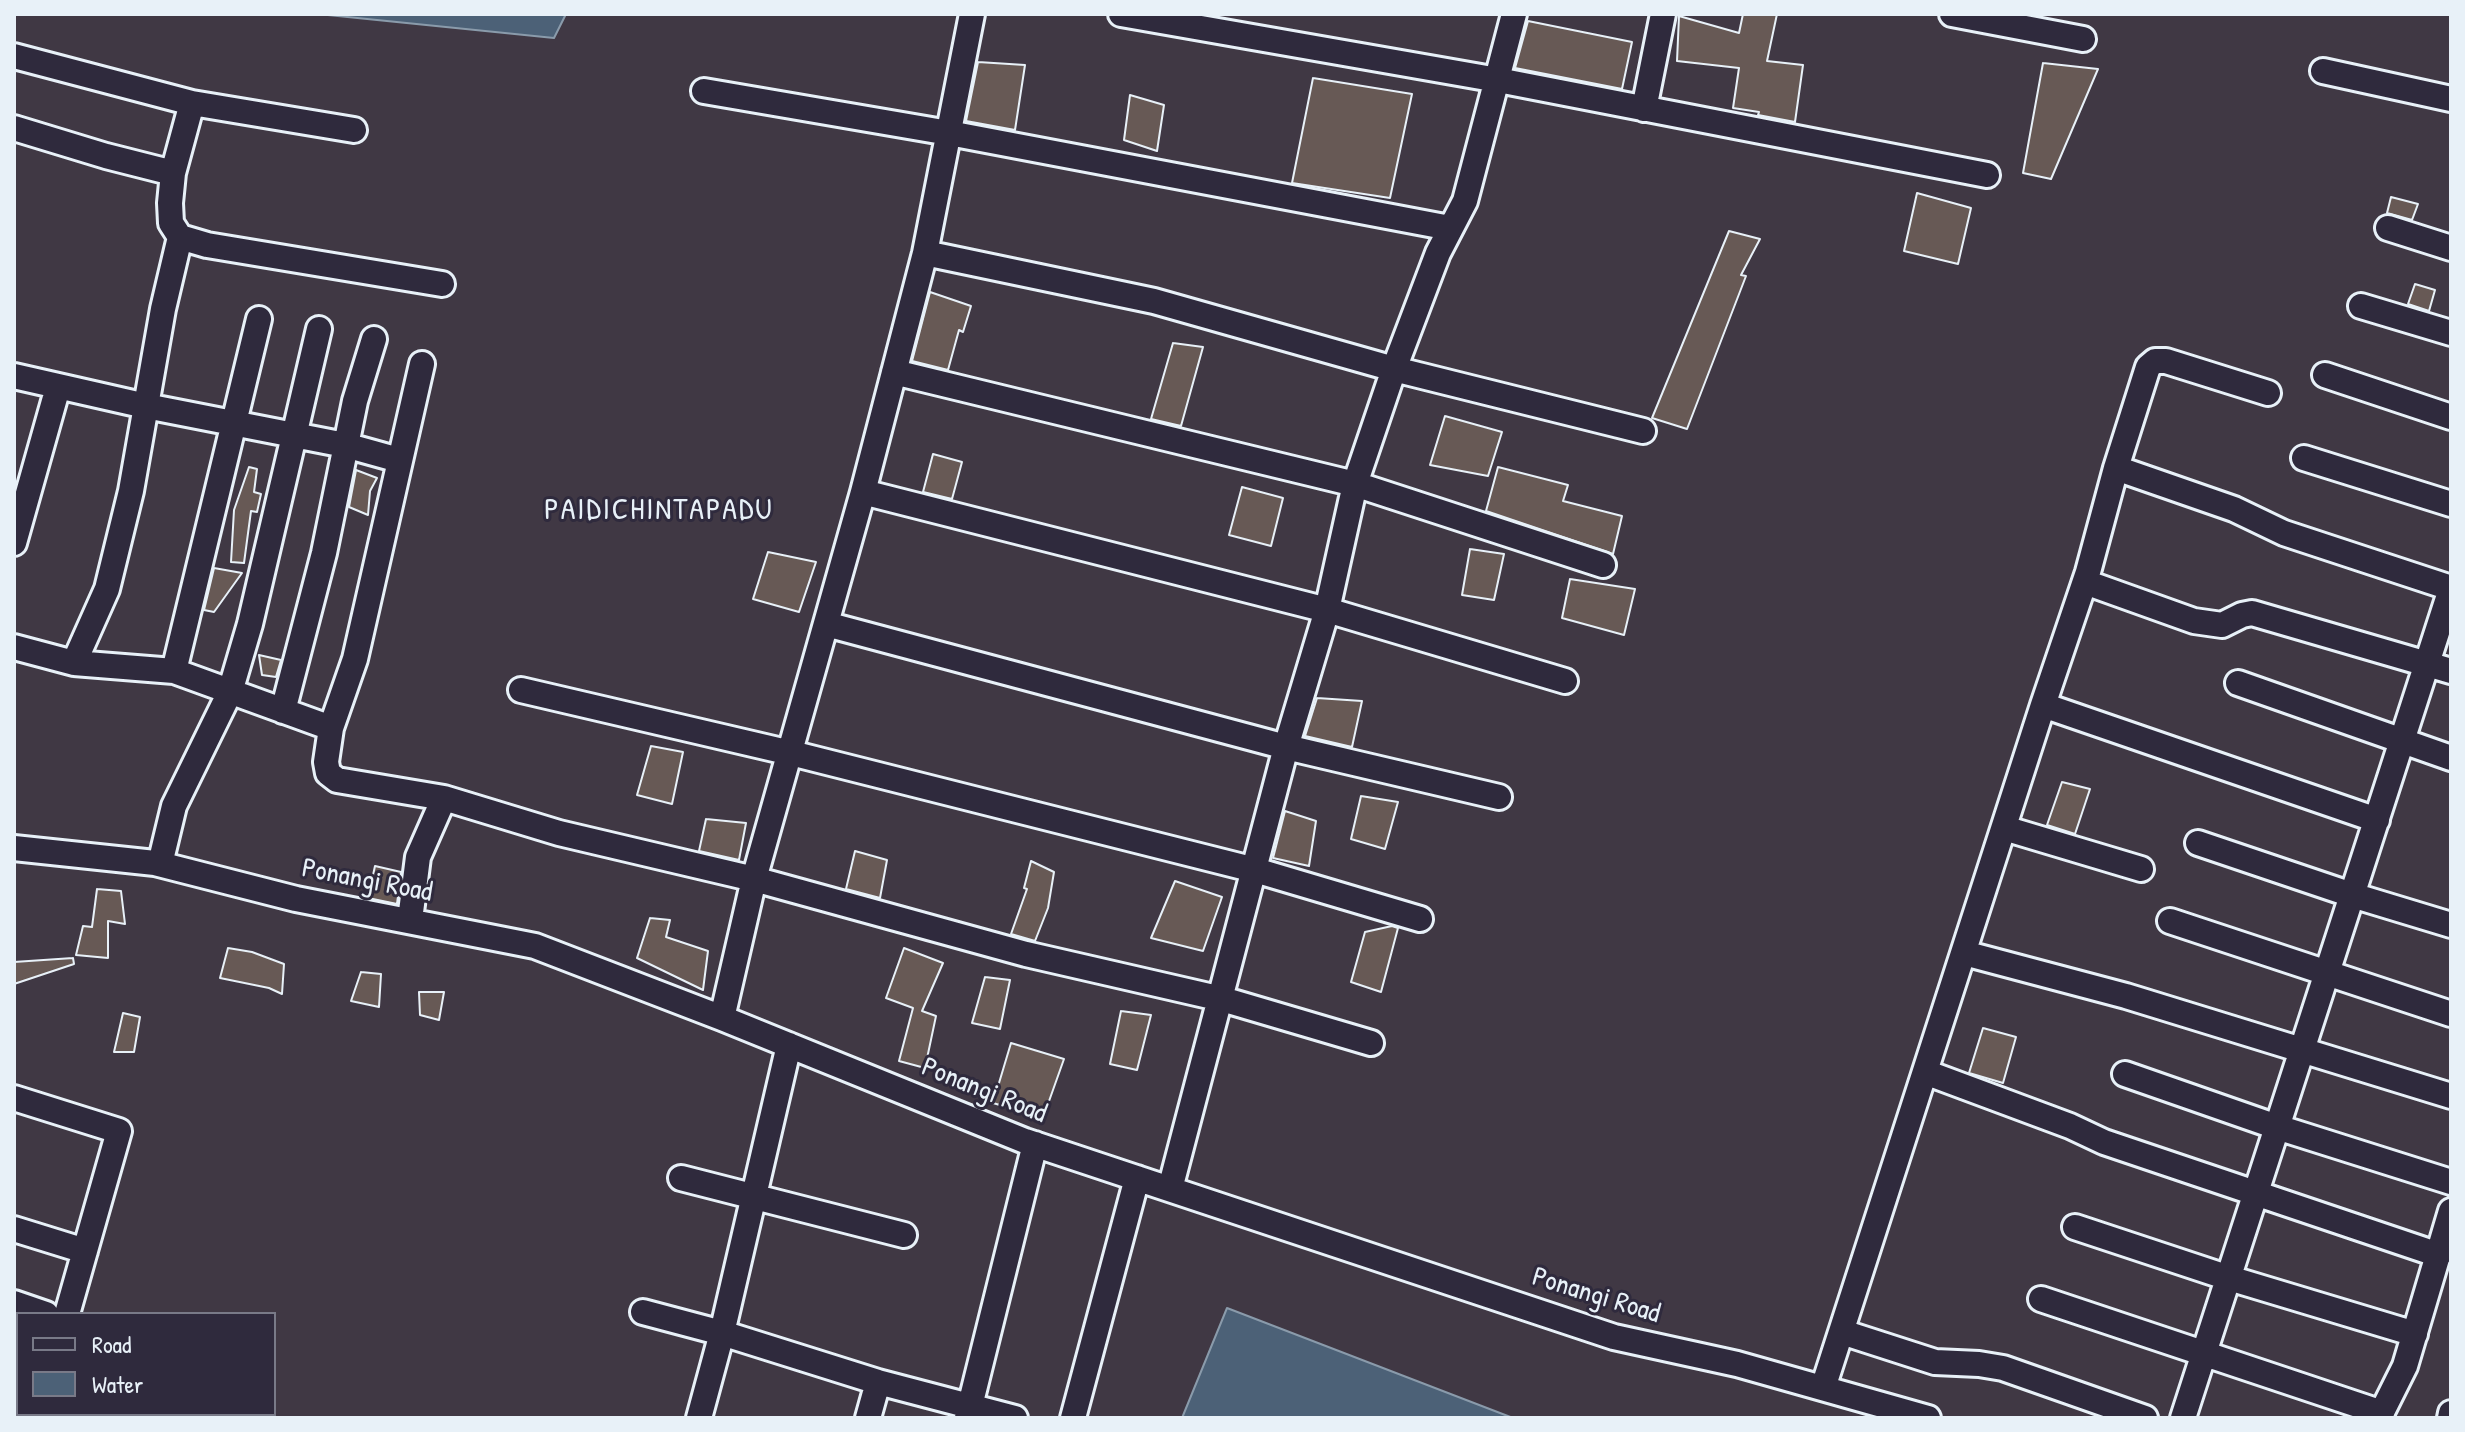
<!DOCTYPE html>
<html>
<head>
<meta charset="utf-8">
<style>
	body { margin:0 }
	#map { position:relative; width:2465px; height:1432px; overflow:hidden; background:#403844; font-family:"Patrick Hand",sans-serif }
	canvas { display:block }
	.frame { position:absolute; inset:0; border:16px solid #e8f1f8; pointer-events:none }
	.legend { position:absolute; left:16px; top:1312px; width:260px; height:104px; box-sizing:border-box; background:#2f2a3d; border:2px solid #797a88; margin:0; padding:10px 14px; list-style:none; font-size:24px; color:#e8f1f8 }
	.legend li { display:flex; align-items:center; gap:16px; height:40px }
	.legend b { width:40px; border:2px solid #797a88 }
</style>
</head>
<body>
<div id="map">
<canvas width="2465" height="1432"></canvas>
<div class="frame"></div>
<ul class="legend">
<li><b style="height:10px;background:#2f2a3d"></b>Road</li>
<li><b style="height:22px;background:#4c6177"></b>Water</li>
</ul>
</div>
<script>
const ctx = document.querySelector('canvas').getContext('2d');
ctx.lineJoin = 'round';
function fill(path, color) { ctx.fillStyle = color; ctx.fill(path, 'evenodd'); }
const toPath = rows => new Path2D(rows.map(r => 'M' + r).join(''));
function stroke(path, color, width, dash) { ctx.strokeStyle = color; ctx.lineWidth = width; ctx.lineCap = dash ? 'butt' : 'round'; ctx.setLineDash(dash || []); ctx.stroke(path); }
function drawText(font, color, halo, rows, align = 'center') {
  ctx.font = font + ' "Patrick Hand",sans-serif'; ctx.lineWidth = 6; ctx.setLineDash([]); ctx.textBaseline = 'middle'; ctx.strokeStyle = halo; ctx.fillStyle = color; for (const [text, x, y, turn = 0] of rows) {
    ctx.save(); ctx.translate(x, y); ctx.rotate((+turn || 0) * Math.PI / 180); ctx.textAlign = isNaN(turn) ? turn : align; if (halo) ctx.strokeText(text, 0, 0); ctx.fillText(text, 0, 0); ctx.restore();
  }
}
const water = toPath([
	[318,14,566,14,554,38,318,14],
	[1227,1308,1513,1418,1182,1418,1227,1308]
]);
fill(water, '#4c6177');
stroke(water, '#8a9bab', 2);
const building = toPath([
	[1743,14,1777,14,1767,61,1803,65,1795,122,1758,115,1759,112,1733,108,1739,68,1677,61,1679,16,1739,33,1743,14],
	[1528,21,1632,42,1622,89,1515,68,1528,21],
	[978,62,1025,65,1015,130,966,121,978,62],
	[2043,63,2098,69,2051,179,2023,173,2043,63],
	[1313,78,1412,94,1390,198,1292,183,1313,78],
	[1130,95,1164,105,1157,151,1124,140,1130,95],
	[1917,193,1971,208,1958,264,1904,251,1917,193],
	[2391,197,2418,204,2412,220,2387,213,2391,197],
	[1729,231,1760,239,1741,275,1746,276,1687,429,1652,418,1729,231],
	[2415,284,2435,290,2429,311,2408,304,2415,284],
	[930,292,971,306,963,332,959,330,948,370,912,361,930,292],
	[1173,343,1203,347,1181,426,1151,419,1173,343],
	[1445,416,1502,432,1488,476,1430,465,1445,416],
	[933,454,962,462,952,499,923,492,933,454],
	[249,467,257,469,254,492,261,494,257,512,251,511,244,563,231,562,234,510,249,467],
	[1498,467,1568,485,1563,501,1622,516,1613,554,1486,511,1498,467],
	[356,470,377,478,370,491,368,515,349,507,356,470],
	[1242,487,1283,498,1271,546,1229,535,1242,487],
	[1470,549,1504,554,1494,600,1462,595,1470,549],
	[768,552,816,562,799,612,753,599,768,552],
	[214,568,242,573,214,612,204,610,214,568],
	[1570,579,1635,589,1624,635,1562,618,1570,579],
	[259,655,281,660,276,677,262,675,259,655],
	[1317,698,1362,701,1352,747,1305,736,1317,698],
	[651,746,683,752,672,804,637,795,651,746],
	[2062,782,2090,789,2075,834,2047,825,2062,782],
	[1361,796,1398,802,1385,849,1351,839,1361,796],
	[1285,811,1316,821,1309,866,1273,858,1285,811],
	[706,819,746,823,739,860,699,851,706,819],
	[855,851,887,860,880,898,846,889,855,851],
	[1031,861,1054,872,1048,908,1035,941,1011,934,1027,889,1024,888,1031,861],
	[375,866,401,872,397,904,368,898,375,866],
	[1175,881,1222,897,1203,951,1151,938,1175,881],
	[97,889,121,891,125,924,108,921,108,958,76,955,83,926,92,927,97,889],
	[650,918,670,920,666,937,708,951,703,990,637,958,650,918],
	[1392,926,1398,928,1381,992,1351,982,1365,932,1392,926],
	[228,948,252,952,284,964,282,994,269,988,220,978,228,948],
	[904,948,943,963,922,1011,936,1016,925,1068,899,1061,913,1008,886,998,904,948],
	[73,958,74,964,14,984,14,962,73,958],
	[361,972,381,974,379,1007,351,1001,361,972],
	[985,977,1010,980,1000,1029,972,1023,985,977],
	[419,992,444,992,439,1020,420,1015,419,992],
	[1121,1011,1151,1015,1137,1070,1110,1064,1121,1011],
	[123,1013,140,1017,134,1052,114,1052,123,1013],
	[1983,1028,2016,1037,2003,1083,1969,1073,1983,1028],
	[1011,1043,1064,1059,1043,1118,993,1103,1011,1043]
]);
fill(building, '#675955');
stroke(building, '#e8f1f8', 2);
const minor = toPath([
	[1121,14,1498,80,1987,175],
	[1952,14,2083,39],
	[14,56,192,103,173,173,170,203,171,223,180,237,207,245,442,284],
	[2323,71,2451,99],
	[704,91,949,133,1450,228],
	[192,103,354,130],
	[1644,109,1663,14],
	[14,128,106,156,173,173],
	[2388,228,2451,248],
	[925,253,1154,301,1394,369,1643,431],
	[2361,306,2451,333],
	[894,372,1355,484,1603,565],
	[2325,375,2451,417],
	[14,376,146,406,345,445,399,460],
	[2304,458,2451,504],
	[2116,468,2234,509,2284,533,2451,588],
	[863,492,1327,610,1565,681],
	[14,543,58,387],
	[2085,582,2194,621,2222,625,2242,615,2252,613,2451,671],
	[826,624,1286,747,1499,797],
	[14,647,74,663,174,671,331,728,355,659,422,364],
	[74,663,107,589,131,491,163,309,180,237],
	[174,671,259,319],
	[2238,683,2451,758],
	[521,690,791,753,1255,870,1420,919],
	[2043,705,2377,820],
	[283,711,324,553,355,401,374,339],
	[331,728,326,762,328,773,337,780,444,798,418,857,410,920],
	[444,798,559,833,754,879,1026,954,1222,999,1371,1043],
	[2004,828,2141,869],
	[2198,843,2352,895,2451,925],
	[14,848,155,863,296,899,535,946,722,1018,1025,1141,1614,1337,1737,1364,1928,1418],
	[160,864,174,806,230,692,250,624,319,329],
	[2170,921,2451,1014],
	[1964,953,2126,996,2451,1096],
	[722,1018,754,879,863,492,925,253,972,14],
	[1925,1072,2070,1126,2104,1142,2439,1255],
	[2125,1074,2277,1127,2451,1182],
	[14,1098,119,1131,67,1314],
	[681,1178,904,1235],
	[1170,1189,1286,747,1327,610,1355,484,1394,369,1438,253,1465,201,1514,14],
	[2075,1227,2229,1278,2415,1334],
	[14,1229,85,1251],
	[2041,1299,2382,1413],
	[14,1303,46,1314],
	[643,1312,722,1333,878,1382,1015,1418],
	[1842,1332,1935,1362,1979,1364,2003,1368,2145,1418],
	[1823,1388,2043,705,2088,572,2116,468,2148,367,2155,361,2166,361,2268,393],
	[36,1418,37,1414],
	[699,1418,722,1333,789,1045],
	[868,1418,878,1382],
	[967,1418,1035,1144],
	[1073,1418,1137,1178],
	[2183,1418,2451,589],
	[2379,1418,2405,1366,2451,1211],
	[2450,1418,2451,1413]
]);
stroke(minor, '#e8f1f8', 30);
stroke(minor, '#2f2a3d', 24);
drawText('28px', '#e8f1f8', '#2f2a3d', [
	["Ponangi Road",367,881,11],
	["Ponangi Road",984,1091,22],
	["Ponangi Road",1596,1296,17]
]);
ctx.letterSpacing = '2px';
drawText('30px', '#e8f1f8', '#2f2a3d', [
	["PAIDICHINTAPADU",659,511]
]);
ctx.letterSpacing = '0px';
</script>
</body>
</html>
